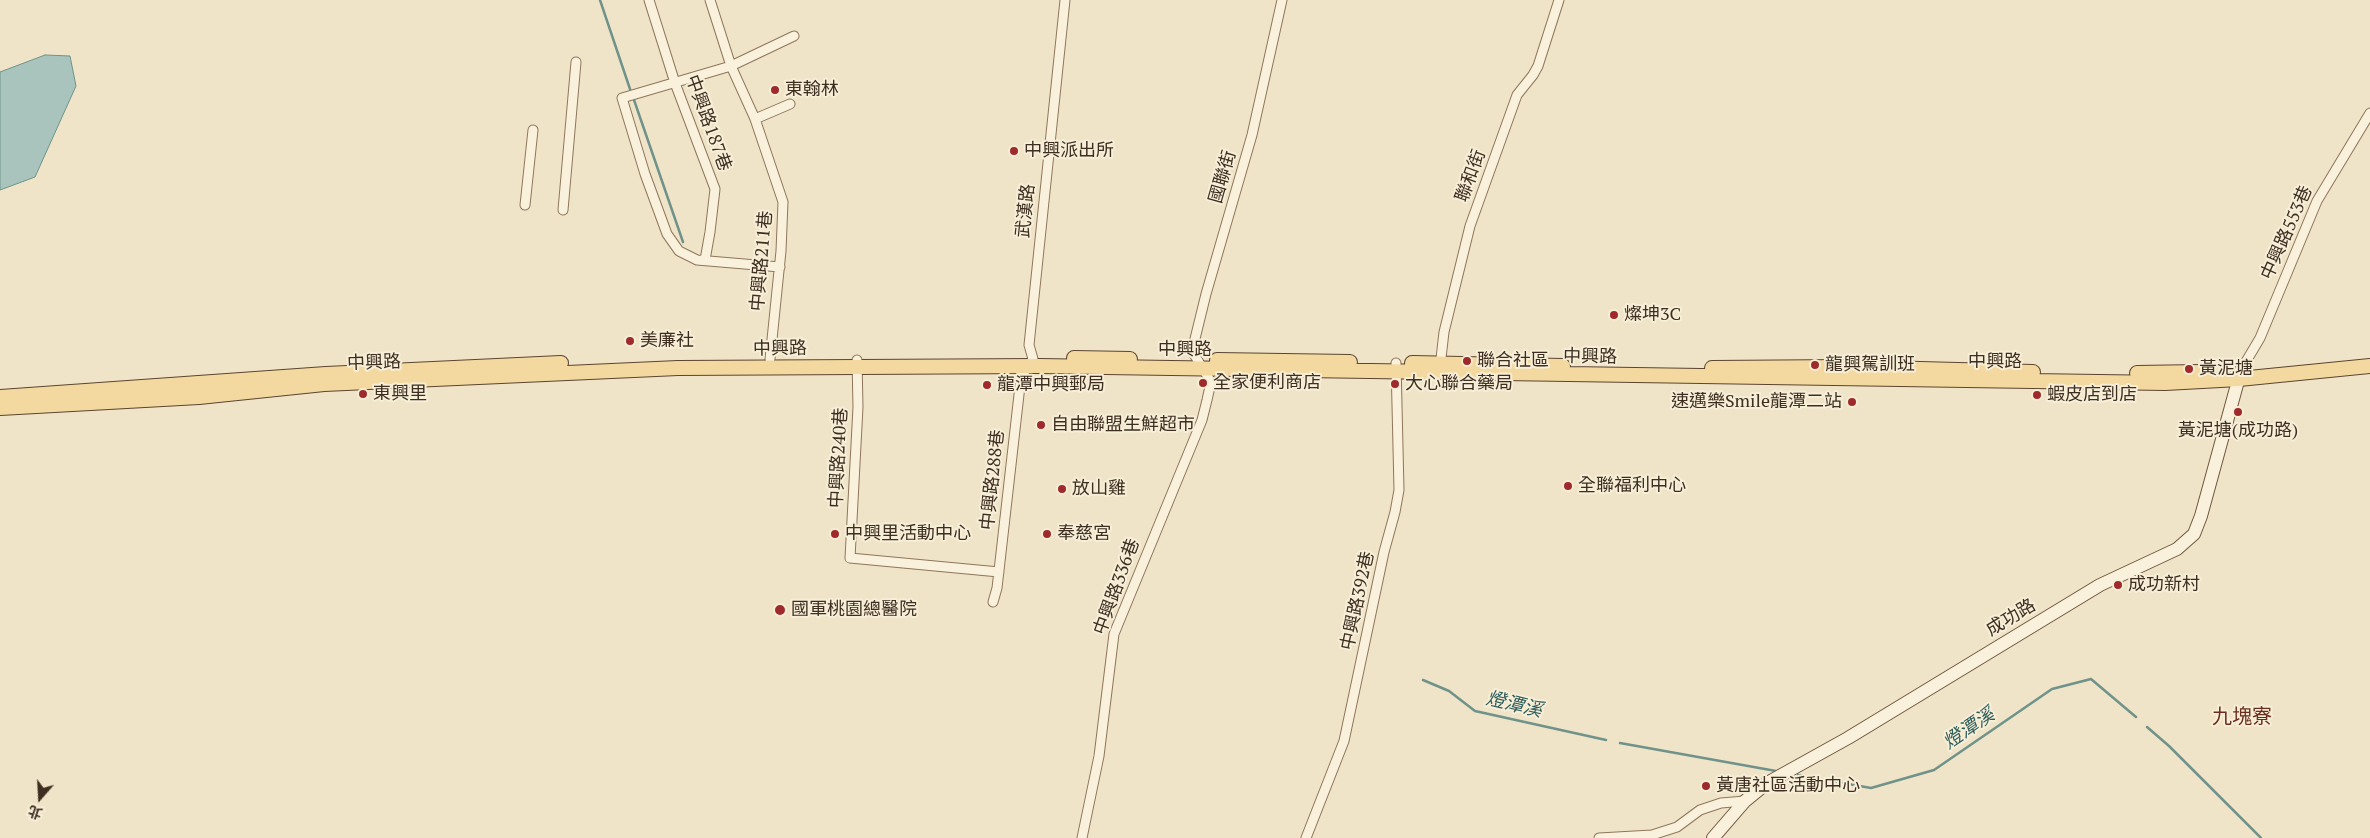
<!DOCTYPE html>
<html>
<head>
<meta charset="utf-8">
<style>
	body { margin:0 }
	#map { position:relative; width:2370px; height:838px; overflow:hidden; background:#f0e4c8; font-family:"PT Serif","Noto Sans TC",serif }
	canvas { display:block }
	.north { position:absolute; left:15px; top:773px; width:50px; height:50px; -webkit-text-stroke:4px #f7eed8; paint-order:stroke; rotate:199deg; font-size:14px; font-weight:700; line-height:20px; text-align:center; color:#3d2e20 }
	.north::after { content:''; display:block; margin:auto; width:18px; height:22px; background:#3d2e20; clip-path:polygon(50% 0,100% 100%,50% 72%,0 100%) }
</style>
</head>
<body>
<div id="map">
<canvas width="2370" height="838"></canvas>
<div class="north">北</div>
</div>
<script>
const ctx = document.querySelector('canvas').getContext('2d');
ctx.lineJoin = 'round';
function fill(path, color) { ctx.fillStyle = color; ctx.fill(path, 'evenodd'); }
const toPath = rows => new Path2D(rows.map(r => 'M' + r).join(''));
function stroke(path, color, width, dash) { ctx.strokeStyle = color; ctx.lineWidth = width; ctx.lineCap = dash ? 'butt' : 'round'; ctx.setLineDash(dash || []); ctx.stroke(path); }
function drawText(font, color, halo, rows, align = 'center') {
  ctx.font = font + ' "PT Serif","Noto Sans TC",serif'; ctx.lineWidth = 4; ctx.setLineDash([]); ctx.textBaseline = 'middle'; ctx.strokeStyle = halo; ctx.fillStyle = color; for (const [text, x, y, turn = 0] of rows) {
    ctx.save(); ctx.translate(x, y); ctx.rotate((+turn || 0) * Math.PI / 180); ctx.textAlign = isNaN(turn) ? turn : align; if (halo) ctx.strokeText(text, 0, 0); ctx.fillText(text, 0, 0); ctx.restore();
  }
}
const water = toPath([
	[45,55,70,56,76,86,35,177,0,190,0,72,45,55]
]);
fill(water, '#a9c4bc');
stroke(water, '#6f938a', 1);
stroke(toPath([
	[600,0,631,92],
	[633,97,683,242],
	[1423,680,1449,691,1475,711,1606,740],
	[2147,727,2169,746,2261,838],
	[1620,743,1776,771],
	[1798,775,1871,788,1934,770,2052,689,2091,679,2136,717]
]), '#6f938a', 2.5);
const street = toPath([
	[649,0,675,83,715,189,710,232,705,260],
	[710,0,731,66,755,119,783,202,781,251,770,359],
	[755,119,790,104],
	[525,205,533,130],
	[563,210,576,62],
	[780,267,697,260,679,251,667,234,645,174,622,98,731,66,794,36],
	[857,360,858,407,850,558,999,572],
	[1440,367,1444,332,1470,226,1517,95,1533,75,1538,66,1559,0],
	[2241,370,2260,338,2317,201,2370,113],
	[993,602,997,588,1021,377,1033,359,1029,345,1065,0],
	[1082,838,1099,756,1114,634,1202,420,1207,400,1211,382,1192,351,1206,294,1252,135,1282,0],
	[1306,838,1344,741,1384,552,1395,512,1399,490,1396,363],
	[1599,838,1652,835,1677,827,1700,810,1721,803,1745,801]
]);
const secondary = toPath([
	[1713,838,1745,801,1767,783,1848,738,2100,585,2177,549,2194,534,2201,516,2241,370]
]);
const primary = toPath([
	[1074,358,1130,359],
	[1217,360,1350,362],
	[1412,363,1563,366],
	[1712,368,1845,367,2033,372],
	[2137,373,2200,372],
	[0,397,326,374,561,363],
	[0,408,199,397,324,384,678,368,1039,366,2165,383,2239,379,2370,366]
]);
stroke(street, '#8d765c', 11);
stroke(secondary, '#6f573f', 14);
stroke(primary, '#5b4430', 16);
stroke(street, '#faf1dc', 9);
stroke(secondary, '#faf1dc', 12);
stroke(primary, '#f3d9a0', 14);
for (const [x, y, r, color] of [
	[775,90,5,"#9e2a2b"],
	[1014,151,5,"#9e2a2b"],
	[1614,315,5,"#9e2a2b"],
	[630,341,5,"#9e2a2b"],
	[1467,361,5,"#9e2a2b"],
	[1815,365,5,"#9e2a2b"],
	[2189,369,5,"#9e2a2b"],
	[1203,383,5,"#9e2a2b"],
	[1395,384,5,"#9e2a2b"],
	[987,385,5,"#9e2a2b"],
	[363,394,5,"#9e2a2b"],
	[2037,395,5,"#9e2a2b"],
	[1852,402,5,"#9e2a2b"],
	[2238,412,5,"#9e2a2b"],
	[1041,425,5,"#9e2a2b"],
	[1568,486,5,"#9e2a2b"],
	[1062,489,5,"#9e2a2b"],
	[835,534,5,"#9e2a2b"],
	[1047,534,5,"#9e2a2b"],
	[2118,585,5,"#9e2a2b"],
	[780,610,6,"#9e2a2b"],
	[1706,786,5,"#9e2a2b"]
]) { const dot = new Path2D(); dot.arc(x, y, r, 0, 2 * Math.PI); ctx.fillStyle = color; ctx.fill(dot); stroke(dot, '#f7eed8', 2); }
drawText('18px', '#3d2e20', '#f7eed8', [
	["東翰林",785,90],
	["中興派出所",1024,151],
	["燦坤3C",1624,315],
	["美廉社",640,341],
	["聯合社區",1477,361],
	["龍興駕訓班",1825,365],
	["黃泥塘",2199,369],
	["全家便利商店",1213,383],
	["大心聯合藥局",1405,384],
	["龍潭中興郵局",997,385],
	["東興里",373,394],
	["蝦皮店到店",2047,395],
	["速邁樂Smile龍潭二站",1842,402,"right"],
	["自由聯盟生鮮超市",1051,425],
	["黃泥塘(成功路)",2238,431,"center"],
	["全聯福利中心",1578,486],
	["放山雞",1072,489],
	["中興里活動中心",845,534],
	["奉慈宮",1057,534],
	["成功新村",2128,585],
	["國軍桃園總醫院",791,610],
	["黃唐社區活動中心",1716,786]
], 'left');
drawText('18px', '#3d2e20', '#f7eed8', [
	["中興路187巷",708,123,70],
	["聯和街",1471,176,-70],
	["國聯街",1223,177,-74],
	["武漢路",1026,211,-84],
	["中興路553巷",2287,233,-66],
	["中興路211巷",762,261,-85],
	["中興路",780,349,-1],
	["中興路",1185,350],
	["中興路",1590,357,1],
	["中興路",1995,362],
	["中興路",374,363,-2],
	["中興路240巷",839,458,-87],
	["中興路288巷",993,480,-84],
	["中興路336巷",1117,587,-70],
	["中興路392巷",1358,601,-78],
	["成功路",2011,618,-31]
]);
drawText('italic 19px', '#2f5d5a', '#f7eed8', [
	["燈潭溪",1514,705,13],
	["燈潭溪",1969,729,-34]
]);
drawText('20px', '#6b2e1e', '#f7eed8', [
	["九塊寮",2242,717]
]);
</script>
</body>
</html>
